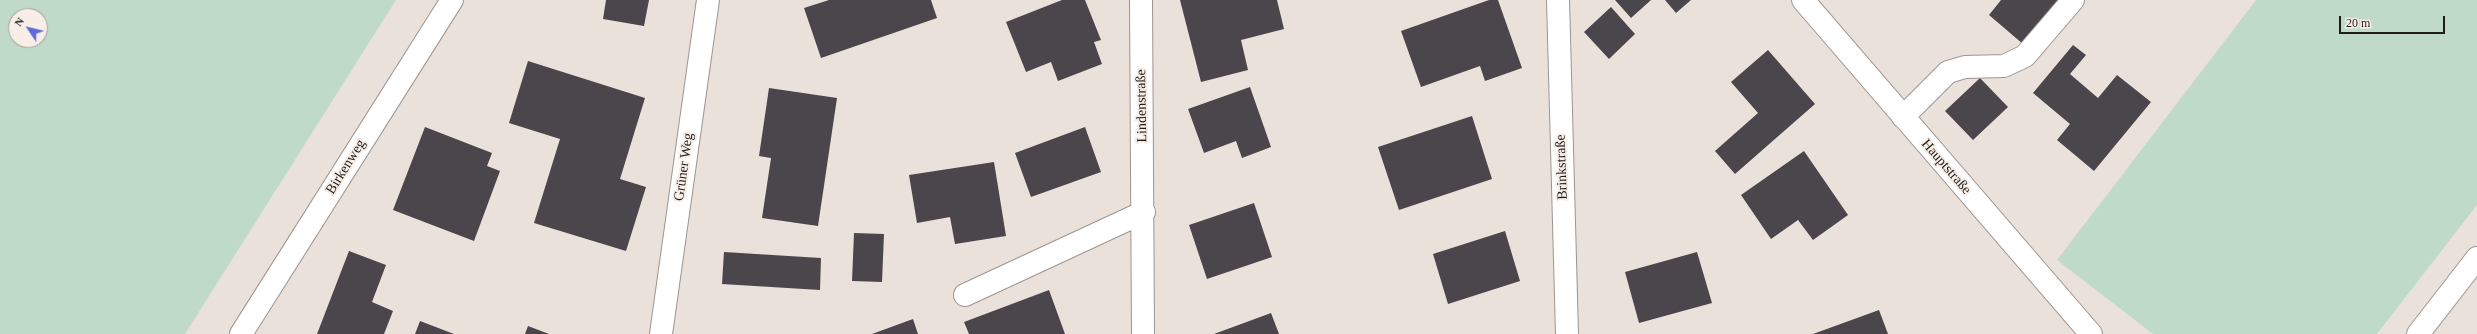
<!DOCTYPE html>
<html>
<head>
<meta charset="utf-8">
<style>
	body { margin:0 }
	#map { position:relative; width:2477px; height:334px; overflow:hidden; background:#ebe1db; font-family:"Times New Roman",serif }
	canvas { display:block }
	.north { position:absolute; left:8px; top:8px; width:40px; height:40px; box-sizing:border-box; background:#f8eee8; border:1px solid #a29a96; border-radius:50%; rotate:305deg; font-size:11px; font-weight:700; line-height:16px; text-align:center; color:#201c1a }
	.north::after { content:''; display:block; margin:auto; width:14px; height:18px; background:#5f68e0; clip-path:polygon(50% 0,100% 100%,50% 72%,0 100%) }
	.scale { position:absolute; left:2339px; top:16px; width:106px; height:18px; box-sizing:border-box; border:2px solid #201c1a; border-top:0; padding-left:5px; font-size:12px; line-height:14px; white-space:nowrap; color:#201c1a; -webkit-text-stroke:3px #f8eee8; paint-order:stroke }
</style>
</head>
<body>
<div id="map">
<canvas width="2477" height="334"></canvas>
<div class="north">N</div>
<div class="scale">20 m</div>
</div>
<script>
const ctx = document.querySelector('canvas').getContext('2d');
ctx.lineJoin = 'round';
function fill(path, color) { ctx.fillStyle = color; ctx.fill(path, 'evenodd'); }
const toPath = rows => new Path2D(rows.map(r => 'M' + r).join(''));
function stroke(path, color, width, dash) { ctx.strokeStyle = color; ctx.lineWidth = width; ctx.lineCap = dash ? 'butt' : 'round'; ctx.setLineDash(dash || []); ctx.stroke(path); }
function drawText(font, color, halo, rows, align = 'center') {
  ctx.font = font + ' "Times New Roman",serif'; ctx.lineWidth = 4; ctx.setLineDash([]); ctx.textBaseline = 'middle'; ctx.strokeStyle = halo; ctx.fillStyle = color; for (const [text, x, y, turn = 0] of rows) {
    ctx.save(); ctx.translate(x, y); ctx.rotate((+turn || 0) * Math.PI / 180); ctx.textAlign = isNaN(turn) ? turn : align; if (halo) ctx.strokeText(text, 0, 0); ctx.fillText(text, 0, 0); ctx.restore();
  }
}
fill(toPath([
	[0,0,396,0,185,334,0,334],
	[16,16,40,16,40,40,16,40],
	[2256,0,2477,0,2477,205,2377,334,2153,334,2057,260]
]), '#c0daca');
fill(toPath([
	[606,0,649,0,644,26,603,19],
	[829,0,931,0,937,18,821,58,804,8],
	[1062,0,1085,0,1101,40,1094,42,1102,64,1058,81,1051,62,1026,72,1006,22],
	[1180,0,1277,0,1284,29,1241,40,1248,70,1201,82],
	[1489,0,1498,0,1522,68,1485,81,1480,66,1421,87,1401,31],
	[1615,0,1651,0,1631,18],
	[1665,0,1691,0,1676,13],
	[2001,0,2058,0,2023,44,1989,15],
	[1611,7,1635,34,1609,59,1584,32],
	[2073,45,2086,55,2070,74,2098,98,2117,75,2151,102,2094,171,2057,140,2070,124,2033,93],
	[1768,50,1815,104,1735,174,1715,151,1758,113,1731,82],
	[528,61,645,98,620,179,646,187,626,251,534,223,560,139,509,123],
	[1980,78,2008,107,1973,140,1945,111],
	[1250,87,1271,147,1242,158,1236,141,1204,153,1188,109],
	[769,88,837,98,818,226,762,218,771,158,759,156],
	[1472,116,1492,179,1399,210,1378,147],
	[425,127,492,153,487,166,500,171,474,241,393,210],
	[1085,127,1101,172,1031,197,1015,153],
	[1804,151,1848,215,1813,240,1798,220,1771,239,1741,195],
	[994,162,1006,236,955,244,950,217,917,223,909,175],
	[1254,203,1272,257,1207,279,1189,225],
	[1505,231,1520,281,1448,304,1433,254],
	[854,233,884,234,882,282,852,281],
	[349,251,386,265,372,302,393,311,384,334,317,334],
	[724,252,821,258,820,290,722,284],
	[1697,252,1712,303,1639,323,1625,272],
	[1049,290,1065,334,969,334,964,322],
	[1879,310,1888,334,1813,334],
	[1271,313,1279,334,1214,334],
	[913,319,918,334,872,334],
	[420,321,454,334,415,334],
	[528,326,549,334,525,334]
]), '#4b454c');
const minor = toPath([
	[1141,0,1143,334],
	[1558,0,1567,334],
	[1803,0,2091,334],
	[1903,117,1948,72,1965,67,2004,66,2025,56,2073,0],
	[965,295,1144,212],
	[241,334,452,0],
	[661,334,708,0],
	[2418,334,2477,258]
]);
stroke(minor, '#9e9590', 24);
stroke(minor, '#fff', 22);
drawText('14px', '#201c1a', '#f8eee8', [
	["Lindenstraße",1142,106,-91],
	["Birkenweg",346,167,-58],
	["Grüner Weg",684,167,-82],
	["Brinkstraße",1562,167,-92],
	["Hauptstraße",1946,167,49]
]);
</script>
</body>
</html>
